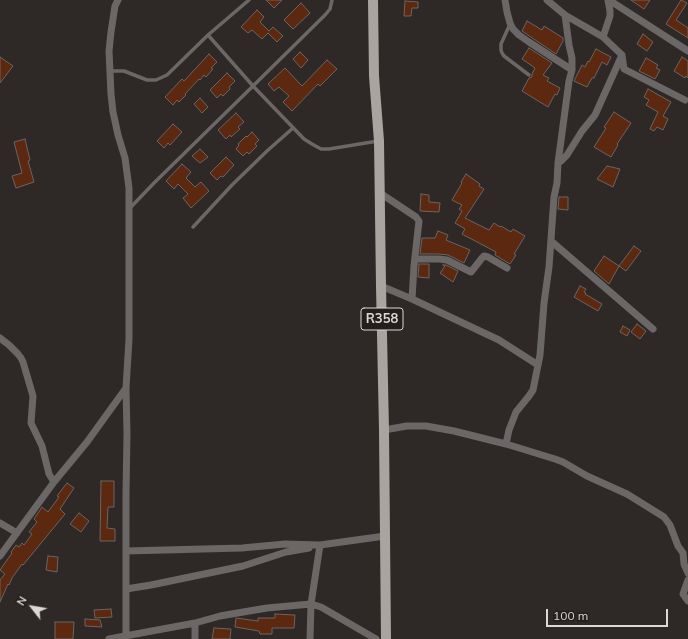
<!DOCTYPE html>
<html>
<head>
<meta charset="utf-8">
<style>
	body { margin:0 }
	#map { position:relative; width:688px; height:639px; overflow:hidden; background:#2e2826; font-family:Mulish,sans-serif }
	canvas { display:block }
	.north { position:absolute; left:12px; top:587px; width:40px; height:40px; -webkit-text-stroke:3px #241f1c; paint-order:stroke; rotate:301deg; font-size:11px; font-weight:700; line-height:16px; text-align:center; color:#dcd8d7 }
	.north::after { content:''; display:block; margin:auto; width:14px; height:18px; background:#dcd8d7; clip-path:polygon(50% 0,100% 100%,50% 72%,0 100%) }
	.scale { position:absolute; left:546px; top:609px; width:122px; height:18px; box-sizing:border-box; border:2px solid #dcd8d7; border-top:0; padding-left:5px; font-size:12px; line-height:14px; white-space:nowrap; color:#dcd8d7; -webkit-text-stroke:3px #241f1c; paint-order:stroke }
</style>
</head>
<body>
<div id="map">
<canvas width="688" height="639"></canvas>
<div class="north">N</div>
<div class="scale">100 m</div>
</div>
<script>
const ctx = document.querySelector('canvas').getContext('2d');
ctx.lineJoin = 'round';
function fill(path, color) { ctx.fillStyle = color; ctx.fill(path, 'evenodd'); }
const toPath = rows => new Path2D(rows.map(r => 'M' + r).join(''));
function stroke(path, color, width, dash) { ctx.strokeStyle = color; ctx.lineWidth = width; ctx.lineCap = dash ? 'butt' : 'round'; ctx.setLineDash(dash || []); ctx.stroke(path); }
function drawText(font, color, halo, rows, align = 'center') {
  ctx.font = font + ' Mulish,sans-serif'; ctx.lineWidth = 3; ctx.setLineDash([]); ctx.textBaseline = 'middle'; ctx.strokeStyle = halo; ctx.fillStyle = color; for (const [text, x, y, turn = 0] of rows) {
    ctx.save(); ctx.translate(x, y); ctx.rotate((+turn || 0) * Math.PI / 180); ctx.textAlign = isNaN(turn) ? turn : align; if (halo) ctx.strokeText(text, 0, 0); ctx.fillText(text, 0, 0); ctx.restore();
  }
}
const building = toPath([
	[266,0,282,0,274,8,266,0],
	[631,0,650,0,644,9,631,0],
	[681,0,687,3,676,20,688,28,688,38,666,24,681,0],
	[405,1,418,2,418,8,412,8,411,16,404,16,405,1],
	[301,3,310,13,293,29,284,20,301,3],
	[257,10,264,17,260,22,269,31,273,27,283,36,277,42,268,33,262,39,252,30,248,33,241,27,257,10],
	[527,21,542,30,544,26,563,38,563,41,556,54,522,31,527,21],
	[643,34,653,42,647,51,637,44,643,34],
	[529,48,552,63,543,75,549,78,547,81,560,88,557,95,555,94,548,107,522,91,529,78,532,77,532,74,535,68,522,59,529,48],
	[596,49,611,57,607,65,602,62,594,78,592,78,587,87,574,81,582,65,585,67,588,61,589,62,596,49],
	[300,52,308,60,301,68,293,59,300,52],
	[209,54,217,62,211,68,213,69,206,77,204,75,200,80,199,79,185,94,186,95,179,102,177,100,173,105,165,97,182,79,184,81,209,54],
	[0,57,13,66,0,83,0,57],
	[682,57,688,61,688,78,686,76,685,78,674,71,682,57],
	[646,58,658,65,656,68,660,70,655,79,639,71,646,58],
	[327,60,337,69,320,86,318,84,292,111,283,102,289,96,279,87,274,91,268,84,285,68,302,86,327,60],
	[227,73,235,81,229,87,230,89,223,96,221,94,217,98,210,90,227,73],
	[648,89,671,102,663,116,668,119,663,130,657,127,654,131,650,129,658,112,646,105,649,100,644,97,648,89],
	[200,98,208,107,202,113,194,104,200,98],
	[614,112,631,123,617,144,618,145,611,157,594,147,606,128,604,127,614,112],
	[236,113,244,122,238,127,240,129,231,137,230,135,226,139,218,130,236,113],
	[173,124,182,132,170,145,168,143,164,148,157,141,173,124],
	[252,132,259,140,255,144,257,146,249,154,247,152,243,156,236,149,239,145,238,144,246,136,247,137,252,132],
	[25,139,30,160,28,161,34,182,16,188,12,176,22,173,14,142,25,139],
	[200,149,208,157,200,163,192,156,200,149],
	[226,157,234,165,223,177,221,176,217,180,210,173,226,157],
	[182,164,191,172,186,178,195,187,201,182,209,191,191,208,183,198,188,194,178,184,174,189,166,181,182,164],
	[607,166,620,169,613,187,597,179,607,166],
	[466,174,480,184,479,186,484,189,465,218,489,230,494,223,500,227,501,226,511,232,513,229,525,236,514,254,516,255,510,264,495,255,496,252,462,234,465,229,455,223,462,211,459,209,462,205,452,200,462,183,461,182,466,174],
	[421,194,429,195,429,202,440,203,439,212,420,211,421,194],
	[559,197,568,197,568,210,558,209,559,197],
	[438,231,448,235,446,240,470,250,464,263,448,255,439,254,420,254,422,238,435,238,438,231],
	[634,246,641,251,626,271,619,266,634,246],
	[604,256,619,266,609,284,594,271,604,256],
	[419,264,429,264,429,278,418,277,419,264],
	[443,265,446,265,458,271,453,282,440,273,445,266,443,265],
	[580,286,586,289,584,292,586,293,585,294,602,304,598,311,574,297,580,286],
	[637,324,646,331,640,339,631,332,637,324],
	[623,326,630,330,627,336,620,332,623,326],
	[101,481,114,481,114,507,108,507,107,528,115,529,115,541,100,541,101,481],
	[67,483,74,488,60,509,65,514,23,565,22,564,12,578,9,585,8,584,0,602,0,580,5,574,0,570,12,553,11,552,16,545,19,547,22,543,24,545,32,534,29,532,37,522,34,519,42,507,48,512,59,497,57,496,67,483],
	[79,513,89,521,81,532,70,524,79,513],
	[48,556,58,557,57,572,46,570,48,556],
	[111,609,112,617,95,618,94,610,111,609],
	[275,614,295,615,294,628,272,628,272,634,260,634,259,631,235,627,236,618,258,621,258,618,275,618,275,614],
	[85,619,100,620,102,627,85,626,85,619],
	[55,622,74,622,73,639,55,639,55,622],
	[214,628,231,629,230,639,212,639,214,628]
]);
fill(building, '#5c280f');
stroke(building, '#6b6562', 1);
stroke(toPath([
	[510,24,501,44,501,50,502,53,504,56,529,75],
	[208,35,253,86,304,139,312,144,321,149,329,149,378,141],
	[110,71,124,71,147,80,156,80,167,75,208,35,249,0],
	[130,208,154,183,253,86,325,15,330,9,332,0],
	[193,227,232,185,267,151,293,128]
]), '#6a6766', 3.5);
stroke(toPath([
	[118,0,115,6,111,32,109,51,111,94,113,112,118,135,125,158,129,188,129,339,126,388,127,433,126,494,126,636],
	[505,0,507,12,510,23,513,29,519,35,529,42,572,70],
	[547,0,565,15,603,37,622,55,624,69,685,100],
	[609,0,688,51],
	[603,37,610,16,610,11,608,0],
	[558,163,561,161,567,155,582,131,595,115,622,55],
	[380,193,416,217,419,221,414,266,412,299],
	[551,241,653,329],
	[415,259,439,259,447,260,471,272,482,258,484,256,488,257,507,268],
	[381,286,412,299,499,340,538,365],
	[0,338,9,345,18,354,21,358,23,362,33,396,31,423,42,446,49,474,54,482],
	[384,430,407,426,426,426,454,431,506,444,555,459,563,462,587,476,627,494,664,517,670,525,678,546,683,553,684,564,688,573],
	[506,444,509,430,516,412,529,396,533,390,540,355,544,303,549,267,554,197,557,183,558,163,569,81,572,70,572,58,569,45,565,15],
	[0,523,17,533],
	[126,551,242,548,285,544,320,545,385,536],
	[0,556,54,482,87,442,126,388],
	[688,580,683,594,688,601],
	[126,589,151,585,243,566,286,552,309,548],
	[195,623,195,639],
	[109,639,195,623,220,616,255,610,267,608,311,604,321,607,376,639],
	[310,639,311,604,320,545]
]), '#6a6766', 7);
stroke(toPath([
	[373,0,374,76,379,141,381,286,384,430,385,536,386,639]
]), '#aaa4a1', 10);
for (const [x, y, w] of [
	[382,319,42]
]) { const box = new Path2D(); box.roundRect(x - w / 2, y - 11, w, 22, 3); ctx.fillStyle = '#241f1c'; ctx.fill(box); stroke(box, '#dcd8d7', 1); }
drawText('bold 13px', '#dcd8d7', null, [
	["R358",382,319]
]);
</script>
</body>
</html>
